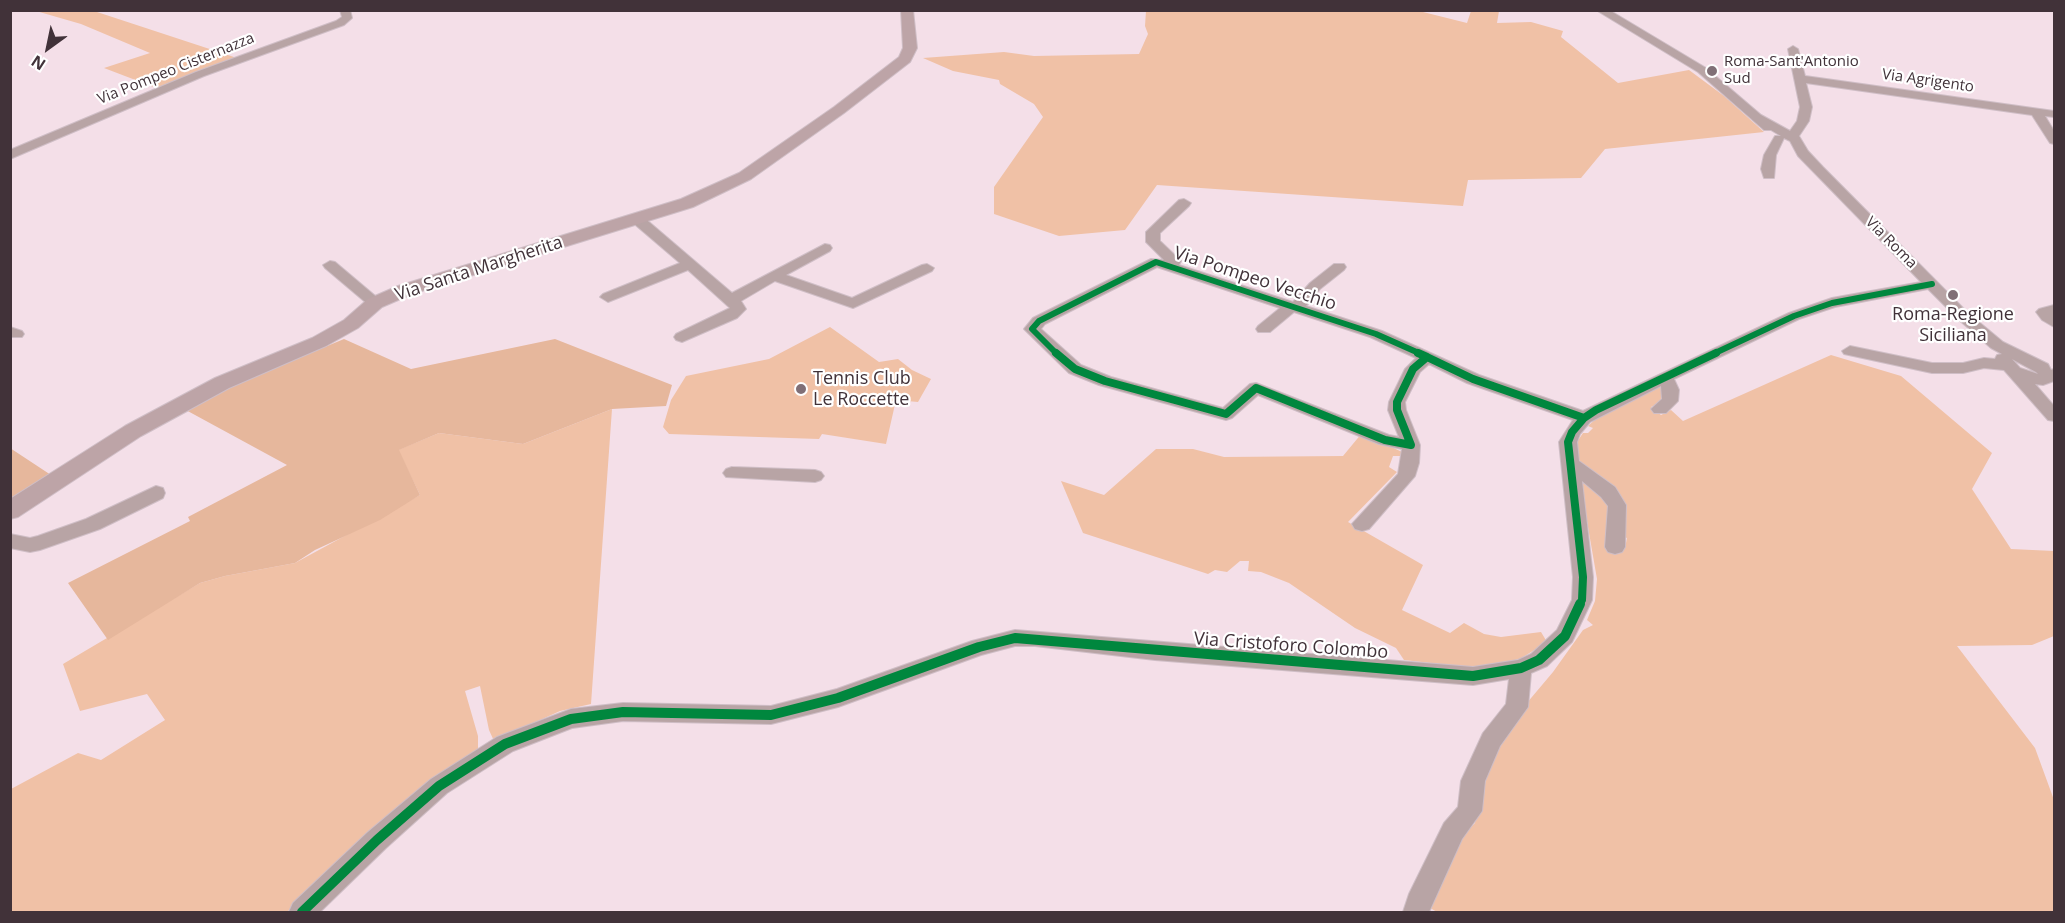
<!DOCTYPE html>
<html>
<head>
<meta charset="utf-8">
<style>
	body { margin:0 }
	#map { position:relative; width:2065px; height:923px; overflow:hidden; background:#f4dfe8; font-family:"Open Sans",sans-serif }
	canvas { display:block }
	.frame { position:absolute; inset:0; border:12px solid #413239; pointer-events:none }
	.north { position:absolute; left:18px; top:18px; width:60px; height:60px; -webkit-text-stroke:4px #fff; paint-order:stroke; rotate:213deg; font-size:16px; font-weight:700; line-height:24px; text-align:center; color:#413239 }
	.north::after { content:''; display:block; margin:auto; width:21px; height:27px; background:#413239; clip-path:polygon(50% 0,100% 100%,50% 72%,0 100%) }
</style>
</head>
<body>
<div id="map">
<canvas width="2065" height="923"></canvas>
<div class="frame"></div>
<div class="north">N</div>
</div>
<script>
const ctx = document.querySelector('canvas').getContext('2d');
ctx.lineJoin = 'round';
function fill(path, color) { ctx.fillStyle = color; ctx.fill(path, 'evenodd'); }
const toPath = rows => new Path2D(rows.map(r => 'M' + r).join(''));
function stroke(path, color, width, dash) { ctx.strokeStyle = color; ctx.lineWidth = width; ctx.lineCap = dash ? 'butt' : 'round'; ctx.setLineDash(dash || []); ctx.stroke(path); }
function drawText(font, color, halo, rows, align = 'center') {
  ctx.font = font + ' "Open Sans",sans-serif'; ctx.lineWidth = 4.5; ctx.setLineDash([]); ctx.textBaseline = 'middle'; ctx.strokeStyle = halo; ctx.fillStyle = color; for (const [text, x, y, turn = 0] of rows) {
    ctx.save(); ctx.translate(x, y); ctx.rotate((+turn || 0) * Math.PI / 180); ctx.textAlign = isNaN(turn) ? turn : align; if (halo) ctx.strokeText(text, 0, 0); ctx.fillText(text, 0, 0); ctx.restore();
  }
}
fill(toPath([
	[1415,10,1467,23,1471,11,1499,11,1497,23,1531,22,1563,31,1561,37,1618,83,1689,70,1724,96,1764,132,1605,149,1581,178,1468,180,1463,206,1157,185,1125,230,1059,236,994,214,994,187,1043,117,1034,104,1000,84,999,80,953,71,923,58,1004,52,1034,56,1139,54,1148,34,1145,26,1146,11],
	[36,11,94,11,237,58,159,89,104,68,150,53,81,24],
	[830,327,879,362,898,359,912,370,931,379,918,402,896,400,886,444,822,434,819,439,669,434,663,427,671,400,686,376,769,359],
	[1831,355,1901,376,1992,453,1972,489,2011,549,2054,551,2054,636,2032,645,1957,646,2035,748,2054,800,2054,912,1437,912,1425,905,1460,838,1475,823,1478,785,1510,723,1553,672,1583,630,1593,625,1587,620,1595,601,1597,579,1579,475,1609,500,1608,548,1613,554,1620,553,1620,542,1626,543,1627,538,1621,536,1623,508,1578,463,1577,442,1583,433,1588,433,1593,428,1588,426,1598,417,1659,385,1663,391,1662,402,1651,407,1661,415,1671,410,1683,421],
	[612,409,591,704,560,711,494,741,489,730,480,686,465,691,478,736,478,750,430,782,391,813,287,912,11,912,11,789,78,753,101,760,165,720,147,694,80,711,63,664,200,583,225,576,295,563,420,495,398,450,439,433,523,444],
	[1362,433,1402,452,1403,456,1393,456,1389,467,1397,472,1348,522,1423,565,1402,610,1450,633,1464,623,1484,634,1501,637,1541,632,1547,642,1520,659,1490,665,1467,667,1404,660,1396,648,1355,628,1289,583,1261,572,1248,571,1249,561,1240,561,1227,572,1215,570,1208,574,1083,533,1061,481,1104,495,1156,449,1193,449,1224,457,1343,456]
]), '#f0c1a6');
fill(toPath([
	[344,339,411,369,555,339,672,385,666,406,612,409,523,444,439,433,399,450,420,495,380,520,315,550,295,563,225,576,200,583,108,640,68,583,190,521,188,517,287,465,184,409,226,388],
	[10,448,51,475,10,502]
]), '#e6b79c');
const minor = toPath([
	[340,10,350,10,352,18,344,25,204,76,10,159,10,150,196,72,336,21,342,17,340,10],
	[1596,10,1609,10,1706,68,1761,115,1790,131,1797,121,1800,107,1788,49,1793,46,1798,49,1805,76,2054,111,2054,117,2045,116,2054,131,2054,144,2050,143,2032,115,1806,83,1812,107,1809,121,1799,136,1808,151,1823,167,1968,313,2003,342,2048,364,2051,370,2054,369,2054,381,2043,385,2035,384,2054,406,2054,421,2048,420,2004,370,1984,368,1963,373,1932,373,1844,354,1842,351,1850,346,1932,363,1963,363,1984,358,1995,359,1997,355,2002,354,1991,348,1958,319,1928,289,1835,307,1799,319,1674,379,1679,390,1678,401,1666,413,1654,413,1651,409,1662,399,1661,386,1590,422,1580,434,1577,442,1579,461,1615,487,1626,505,1625,547,1622,552,1615,554,1608,552,1605,547,1608,506,1601,497,1582,481,1593,577,1592,600,1572,642,1547,666,1531,673,1528,707,1500,746,1485,781,1482,811,1462,839,1429,912,1403,912,1409,894,1444,823,1458,807,1461,781,1483,733,1506,704,1509,679,1473,685,1155,660,1035,646,1015,646,981,655,838,707,771,724,623,721,572,728,513,751,447,793,386,848,320,912,289,912,293,903,368,832,431,779,497,737,571,709,623,703,771,706,837,689,972,641,1015,630,1473,667,1518,660,1531,654,1557,630,1572,600,1573,577,1559,442,1573,420,1467,383,1429,364,1420,372,1405,402,1406,410,1420,445,1419,463,1415,476,1369,529,1362,531,1355,529,1352,524,1398,474,1402,449,1379,444,1258,395,1232,418,1226,420,1099,385,1069,373,1024,329,1033,318,1151,259,1164,260,1146,242,1146,232,1179,200,1184,199,1191,203,1189,206,1160,233,1160,241,1181,261,1179,265,1293,302,1310,283,1334,264,1344,264,1346,267,1344,270,1320,289,1306,306,1382,331,1479,375,1583,411,1789,313,1832,298,1921,282,1798,156,1790,141,1784,138,1776,155,1774,178,1764,178,1761,169,1764,155,1775,136,1781,136,1771,130,1764,130,1698,72,1596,10],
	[1157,267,1280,308,1258,326,1256,329,1258,332,1270,332,1294,312,1370,337,1416,358,1405,369,1389,402,1388,410,1399,437,1389,435,1256,383,1250,384,1223,408,1111,377,1081,365,1041,329,1045,324,1157,267],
	[2012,359,2036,372,2038,374,2020,368,2012,359],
	[637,215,642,216,732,293,825,244,830,245,832,248,830,251,786,275,852,298,922,265,927,264,934,268,932,271,853,308,775,281,741,301,746,309,737,318,682,342,676,340,674,337,676,334,730,308,688,270,608,302,600,297,603,294,680,263,632,222,630,219,637,215],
	[330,261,335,262,380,300,383,303,380,306,370,306,325,268,323,265,330,261],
	[2054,305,2054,327,2042,320,2036,312,2039,309,2054,305],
	[10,327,22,331,24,334,22,337,10,337,10,327],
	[732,467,815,470,821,472,824,476,821,480,815,482,726,477,723,473,726,469,732,467],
	[156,486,163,488,165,493,163,498,100,529,40,550,30,552,10,548,10,534,30,538,38,536,86,519,156,486]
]);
const major = toPath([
	[901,10,913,10,917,48,910,62,844,113,751,179,693,207,412,294,382,307,358,328,326,346,229,388,141,436,18,517,10,519,10,499,125,426,215,378,312,338,344,320,368,299,398,286,681,199,739,173,834,107,899,57,903,48,901,10]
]);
stroke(minor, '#cfbec6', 2);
stroke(major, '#cfbec6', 2);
fill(minor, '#b8a4a5');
fill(major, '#bda4a7');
stroke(toPath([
	[1057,354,1032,329,1039,321,1156,262,1376,334,1421,354],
	[1713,354,1794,316,1832,303,1932,284]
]), '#00873e', 6);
stroke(toPath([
	[1056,353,1075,369,1105,381,1226,414,1256,388,1385,440,1411,445,1397,410,1397,402,1413,369,1427,357],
	[1418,353,1427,357],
	[1427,357,1473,379,1584,418],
	[1579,605,1582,600,1583,577,1568,442,1572,432,1584,418,1596,410,1716,353]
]), '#00873e', 8);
stroke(toPath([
	[302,912,377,840,439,786,505,744,571,719,623,712,771,715,838,698,979,647,1015,638,1473,676,1521,668,1539,660,1565,636,1580,604]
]), '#00873e', 10);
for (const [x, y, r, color] of [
	[1712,71,6,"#806f76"],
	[1953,295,6,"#806f76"],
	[801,389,6,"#806f76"]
]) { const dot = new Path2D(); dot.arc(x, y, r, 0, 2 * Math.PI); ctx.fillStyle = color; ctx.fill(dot); stroke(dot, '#fff', 2); }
drawText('15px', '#413239', '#fff', [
	["Roma-Sant'Antonio",1724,62],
	["Sud",1724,79]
], 'left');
drawText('15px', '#413239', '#fff', [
	["Via Pompeo Cisternazza",176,69,-22],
	["Via Agrigento",1928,81,8],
	["Via Roma",1891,243,45]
]);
drawText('18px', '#413239', '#fff', [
	["Via Santa Margherita",479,269,-18],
	["Via Pompeo Vecchio",1255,279,18],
	["Via Cristoforo Colombo",1291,646,4]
]);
drawText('18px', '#413239', '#fff', [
	["Roma-Regione",1953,315],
	["Siciliana",1953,336],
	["Tennis Club",813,379,"left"],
	["Le Roccette",813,400,"left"]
]);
</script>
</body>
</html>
